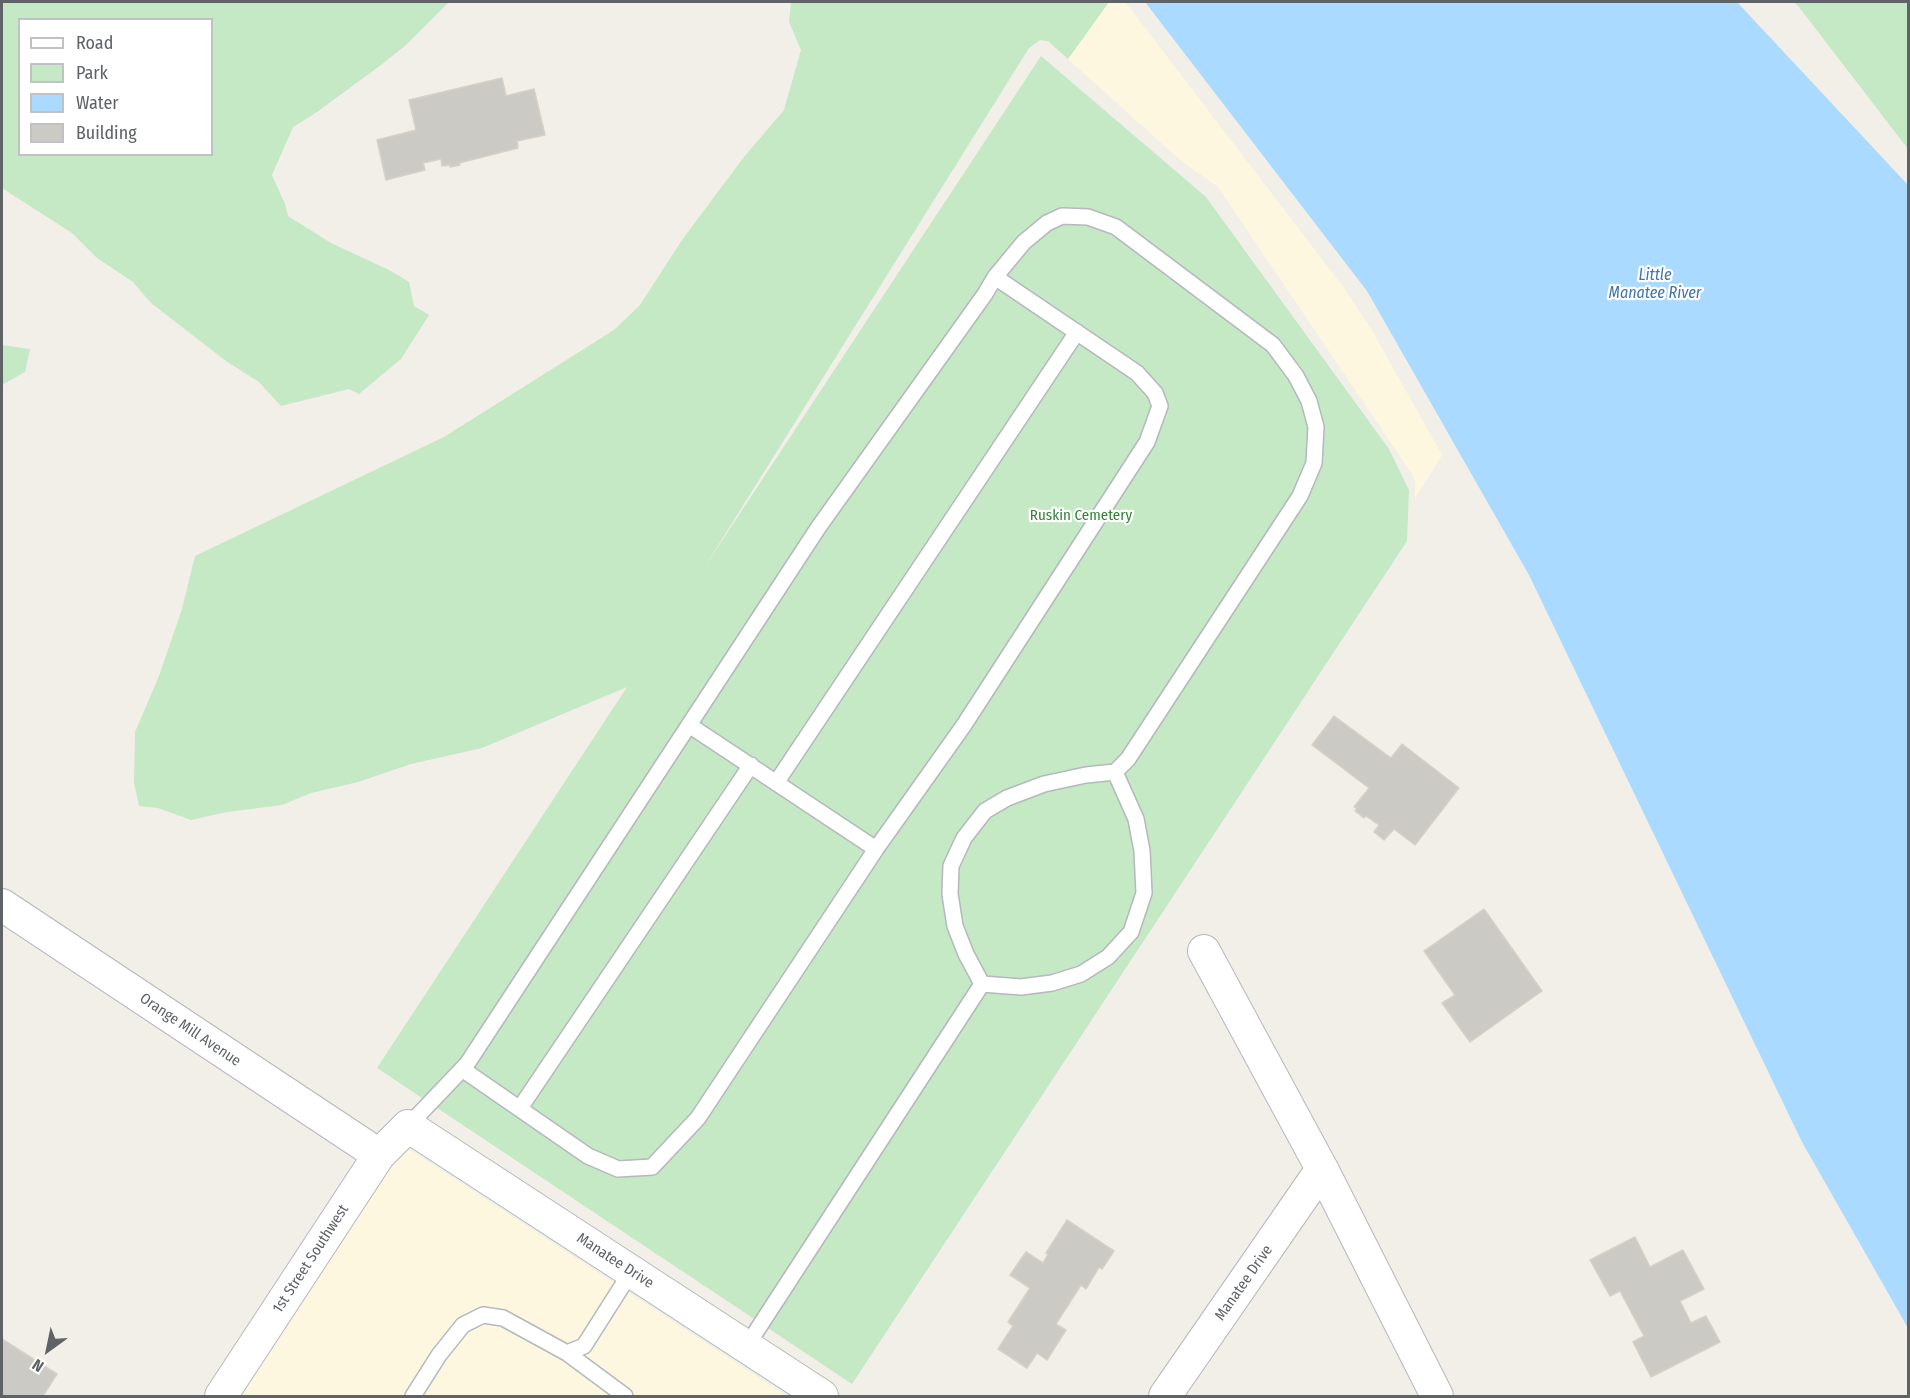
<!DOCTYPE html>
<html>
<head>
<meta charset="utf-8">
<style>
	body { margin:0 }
	#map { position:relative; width:1910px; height:1398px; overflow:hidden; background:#f1efe8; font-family:"Fira Sans Condensed",sans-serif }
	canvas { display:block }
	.frame { position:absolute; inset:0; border:3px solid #5f6368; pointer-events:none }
	.legend { position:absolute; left:18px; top:18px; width:195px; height:138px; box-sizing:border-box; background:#fff; border:2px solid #bfc1c3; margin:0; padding:8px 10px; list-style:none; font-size:18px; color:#5f6368 }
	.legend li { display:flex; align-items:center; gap:12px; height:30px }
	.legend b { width:30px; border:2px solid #bfc1c3 }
	.north { position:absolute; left:18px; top:1320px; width:60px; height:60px; -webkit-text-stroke:4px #fff; paint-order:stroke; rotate:213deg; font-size:16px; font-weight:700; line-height:24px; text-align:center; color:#5f6368 }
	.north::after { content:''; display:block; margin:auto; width:21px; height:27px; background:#5f6368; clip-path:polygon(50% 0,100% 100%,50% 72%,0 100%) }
</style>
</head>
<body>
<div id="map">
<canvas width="1910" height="1398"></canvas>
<div class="frame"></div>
<ul class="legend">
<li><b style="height:8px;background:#fff"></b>Road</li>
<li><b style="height:16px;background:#c5e8c5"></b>Park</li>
<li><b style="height:16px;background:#aadaff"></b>Water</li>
<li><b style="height:16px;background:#cccac5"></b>Building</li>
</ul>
<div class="north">N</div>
</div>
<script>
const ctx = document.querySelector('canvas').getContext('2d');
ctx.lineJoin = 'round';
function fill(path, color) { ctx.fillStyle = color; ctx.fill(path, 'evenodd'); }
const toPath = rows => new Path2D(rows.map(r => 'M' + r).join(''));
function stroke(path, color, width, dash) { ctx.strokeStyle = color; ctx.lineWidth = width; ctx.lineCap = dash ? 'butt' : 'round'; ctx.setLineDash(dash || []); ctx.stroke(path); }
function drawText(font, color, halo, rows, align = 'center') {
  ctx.font = font + ' "Fira Sans Condensed",sans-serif'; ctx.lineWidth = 4.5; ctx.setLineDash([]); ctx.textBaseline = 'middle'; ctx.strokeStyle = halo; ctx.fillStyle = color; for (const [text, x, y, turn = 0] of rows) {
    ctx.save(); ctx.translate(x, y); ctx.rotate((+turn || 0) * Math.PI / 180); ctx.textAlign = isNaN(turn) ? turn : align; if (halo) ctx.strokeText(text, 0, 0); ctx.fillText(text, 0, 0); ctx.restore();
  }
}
fill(toPath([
	[1109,2,1124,2,1129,7,1344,288,1370,327,1442,455,1415,498,1415,482,1412,474,1218,187,1180,160,1068,59],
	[409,1149,787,1396,241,1396,392,1166]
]), '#fef7e0');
fill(toPath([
	[2,2,449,2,406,45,385,62,317,112,293,127,272,175,285,204,288,216,331,243,391,271,409,282,414,306,429,315,401,359,359,394,349,389,281,406,259,382,226,361,151,303,133,282,97,258,72,233,2,188],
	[20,20,212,20,212,154,20,154],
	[791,2,1109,2,1068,59,1048,41,1040,40,1029,48,704,568,1041,56,1206,197,1389,449,1409,490,1407,541,852,1384,377,1068,627,687,482,748,411,764,358,782,311,793,282,805,227,812,191,820,158,808,139,806,134,783,135,732,159,676,182,609,195,556,444,437,614,330,640,305,682,240,744,157,784,110,801,50,789,22],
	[1794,2,1908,2,1908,149,1799,7],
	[2,345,30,349,25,372,2,385]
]), '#c5e8c5');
fill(toPath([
	[1145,2,1737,2,1908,185,1908,1328,1802,1142,1529,575,1367,291]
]), '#aadaff');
const building = toPath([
	[502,78,506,96,534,89,545,135,517,141,518,148,459,163,460,165,450,167,450,165,442,166,441,159,423,163,425,170,386,180,377,140,416,130,409,100,502,78],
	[1334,716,1391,758,1402,744,1459,788,1415,845,1394,829,1384,840,1374,832,1379,825,1366,816,1364,818,1355,811,1357,808,1354,807,1369,788,1312,745,1334,716],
	[1484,909,1542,991,1470,1042,1442,1003,1455,995,1424,951,1484,909],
	[1067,1220,1114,1251,1102,1269,1099,1267,1086,1289,1081,1285,1056,1324,1066,1330,1047,1360,1037,1353,1027,1368,998,1349,1013,1326,1008,1322,1030,1288,1010,1275,1026,1252,1043,1263,1048,1254,1046,1253,1067,1220],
	[1635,1237,1650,1267,1683,1250,1704,1289,1680,1301,1691,1323,1706,1316,1720,1342,1651,1377,1633,1342,1644,1336,1620,1291,1610,1296,1590,1260,1635,1237],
	[2,1339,57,1374,43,1396,2,1396,2,1339]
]);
fill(building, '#cccac5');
stroke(building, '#d6d1c6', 1.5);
const service = toPath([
	[689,725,876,849],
	[776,783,1077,332],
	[982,984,1021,987,1052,983,1081,974,1108,957,1131,932,1144,893,1142,851,1136,819,1115,772],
	[462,1069,588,1156,618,1169,652,1167,698,1118,876,849,964,725,1147,442,1160,406,1155,393,1137,373,995,277],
	[520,1108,751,765],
	[408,1126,467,1064,818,528,985,294,995,277,1024,242,1047,223,1062,216,1088,217,1116,227,1273,345,1296,376,1309,401,1316,427,1314,463,1300,496,1128,759,1115,772,1086,775,1044,784,1007,798,985,811,964,838,951,866,950,894,955,926,966,954,982,984,746,1347],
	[567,1353,625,1396],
	[413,1396,439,1355,463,1325,483,1315,503,1318,567,1353,584,1346,631,1272]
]);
const minor = toPath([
	[2,905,379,1155],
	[1204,951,1322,1169,1437,1396],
	[221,1396,379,1155,408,1126,822,1396],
	[1165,1396,1322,1169]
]);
stroke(service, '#b5b8bc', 18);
stroke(minor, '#b5b8bc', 34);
stroke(service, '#fff', 15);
stroke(minor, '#fff', 32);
drawText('15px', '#348238', '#fff', [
	["Ruskin Cemetery",1081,516]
]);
drawText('15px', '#5f6368', '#fff', [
	["Orange Mill Avenue",190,1030,34],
	["1st Street Southwest",311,1259,-57],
	["Manatee Drive",615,1261,33],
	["Manatee Drive",1244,1283,-55]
]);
drawText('italic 16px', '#4174aa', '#fff', [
	["Little",1655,276],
	["Manatee River",1655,294]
]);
</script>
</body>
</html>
